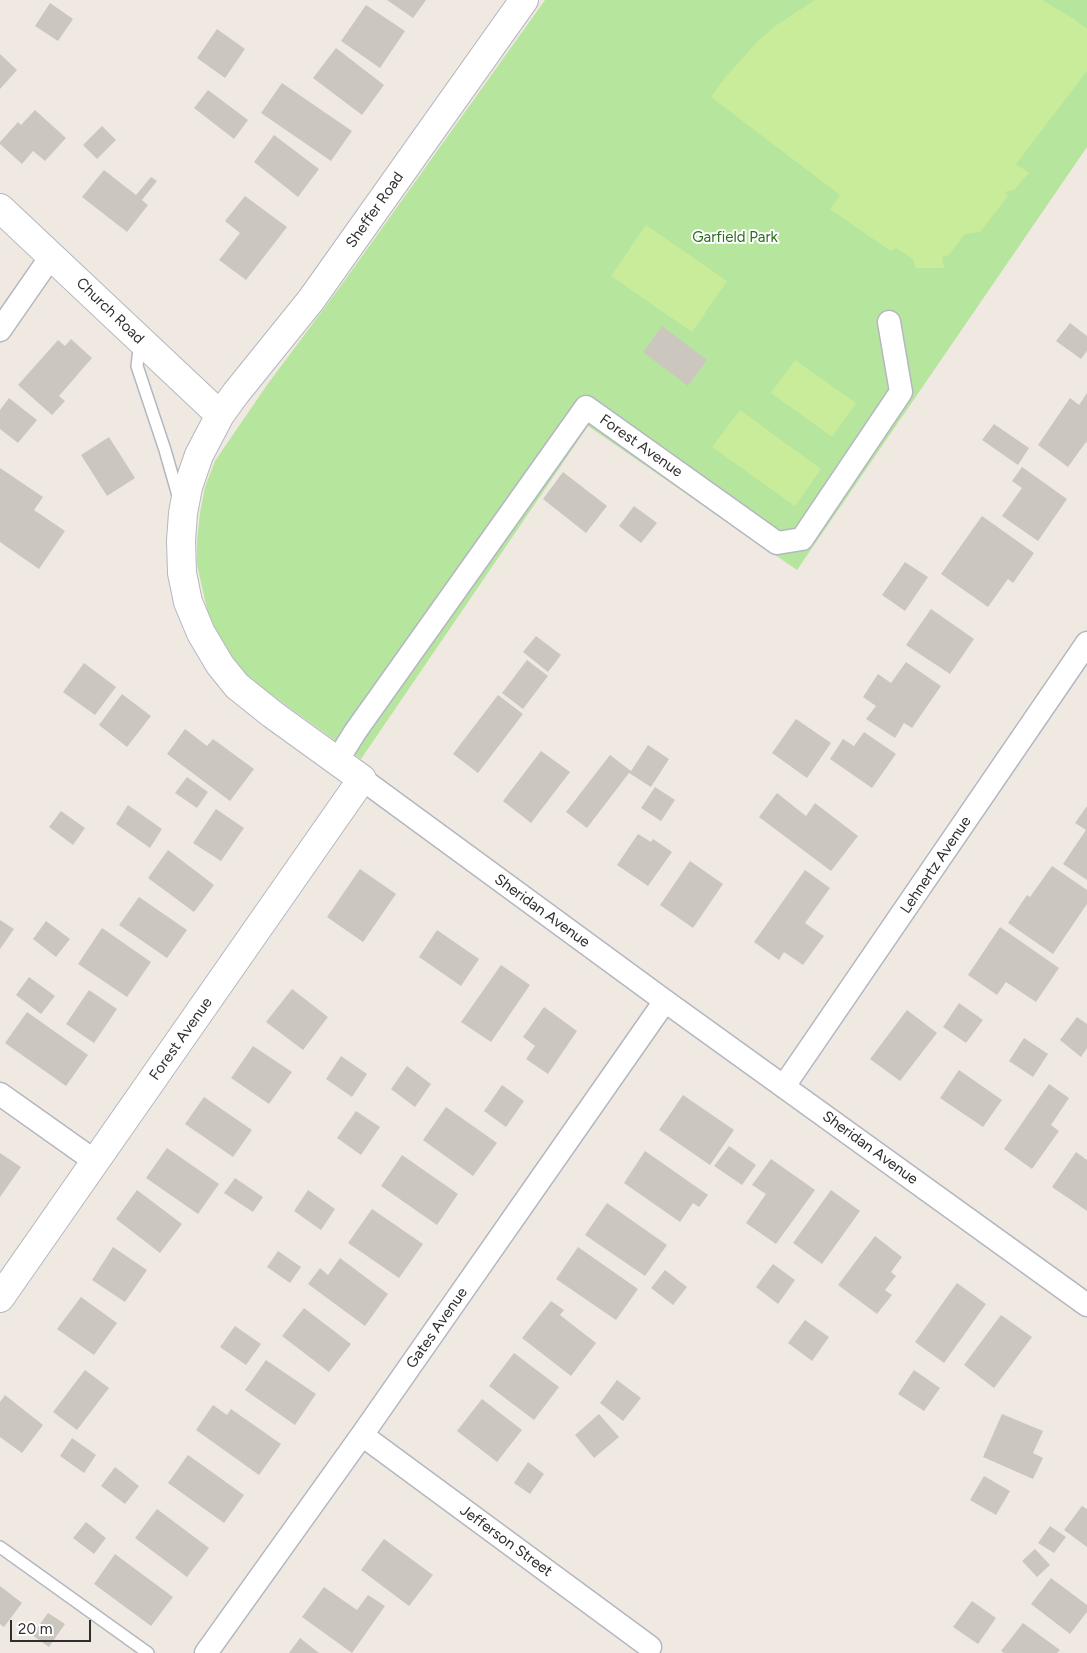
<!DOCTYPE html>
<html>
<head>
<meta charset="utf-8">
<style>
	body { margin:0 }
	#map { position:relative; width:1087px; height:1653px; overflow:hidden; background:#efe9e1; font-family:Figtree,sans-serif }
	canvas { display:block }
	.scale { position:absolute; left:10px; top:1620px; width:81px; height:22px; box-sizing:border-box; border:2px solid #2e2e2e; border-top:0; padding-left:6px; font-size:15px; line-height:18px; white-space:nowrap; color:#2e2e2e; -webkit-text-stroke:4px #fff; paint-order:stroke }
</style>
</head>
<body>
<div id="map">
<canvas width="1087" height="1653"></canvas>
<div class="scale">20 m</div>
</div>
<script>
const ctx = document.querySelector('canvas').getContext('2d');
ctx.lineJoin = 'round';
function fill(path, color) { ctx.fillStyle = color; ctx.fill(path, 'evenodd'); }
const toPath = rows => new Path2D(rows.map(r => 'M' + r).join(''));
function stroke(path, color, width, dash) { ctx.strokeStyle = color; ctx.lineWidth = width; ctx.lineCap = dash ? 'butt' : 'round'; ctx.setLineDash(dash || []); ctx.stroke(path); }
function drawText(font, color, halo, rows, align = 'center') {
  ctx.font = font + ' Figtree,sans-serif'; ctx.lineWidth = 4; ctx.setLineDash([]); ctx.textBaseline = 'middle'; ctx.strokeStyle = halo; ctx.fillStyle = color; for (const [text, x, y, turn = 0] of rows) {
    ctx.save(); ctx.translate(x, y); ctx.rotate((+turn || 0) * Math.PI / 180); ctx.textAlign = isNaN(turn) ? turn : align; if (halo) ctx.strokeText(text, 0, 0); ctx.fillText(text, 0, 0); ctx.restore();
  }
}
fill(toPath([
	[545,0,1087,0,1087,147,797,570,588,426,361,759,258,685,244,672,224,647,208,613,197,565,197,540,200,513,205,487,215,461,267,385,340,287]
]), '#b6e59e');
fill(toPath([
	[815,0,1042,0,1074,19,1087,29,1087,71,1016,164,1029,173,1014,190,1004,192,1008,196,980,232,965,234,949,255,942,257,944,268,916,268,913,259,896,248,893,250,889,250,830,209,840,195,711,97,724,79,758,41,775,26],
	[646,225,727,281,692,332,611,276],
	[795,360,856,403,832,437,771,393],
	[740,410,821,469,795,506,712,447]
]), '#c9ec9a');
fill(toPath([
	[387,0,426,0,413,18],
	[50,3,73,19,58,41,35,26],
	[366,5,405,31,380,68,341,41],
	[217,29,245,49,225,78,197,58],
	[336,48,384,85,362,115,313,78],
	[0,54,17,70,0,89],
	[282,83,352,131,331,161,261,113],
	[208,90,248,120,234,139,194,108],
	[35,110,66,138,45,161,33,151,22,164,0,144,0,142,18,122,21,125],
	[102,126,116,140,97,159,83,145],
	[274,135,319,169,298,197,254,162],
	[104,170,136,195,151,177,157,181,142,200,148,205,127,232,82,197],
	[245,196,287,227,246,280,219,260,240,233,225,221],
	[1070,323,1087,336,1087,351,1081,359,1056,341],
	[662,326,707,360,688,386,643,352],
	[71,339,92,358,59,396,65,401,52,415,18,385,58,340,65,346],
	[1087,393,1087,443,1086,442,1068,467,1038,445,1070,398,1079,405],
	[9,398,37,420,18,443,0,429,0,410],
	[994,424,1029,448,1018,465,982,440],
	[109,437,135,478,107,496,81,455],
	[1022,467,1067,499,1038,541,1002,516,1022,488,1012,481],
	[0,468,43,497,34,510,65,531,39,569,0,542],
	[563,472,607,506,586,533,543,499],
	[634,506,657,523,641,543,619,526],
	[982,516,1034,553,1013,583,1008,579,988,607,941,574],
	[905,562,928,577,905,611,882,595],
	[931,609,974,639,950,674,906,645],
	[536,636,561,655,548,672,523,652],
	[527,660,548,676,523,709,502,693],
	[906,662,941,686,912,728,904,723,895,738,866,719,876,706,863,697,878,674,891,683],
	[84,663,116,687,95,715,63,692],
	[122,694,151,716,127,747,99,725],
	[498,695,523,714,478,773,453,754],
	[796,719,831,743,807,778,772,753],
	[185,729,207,746,213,739,254,769,230,801,167,754],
	[864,732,896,754,872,788,830,759,843,739,854,746],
	[648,745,669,759,651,787,629,773,587,828,566,812,610,755,631,771],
	[541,751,570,772,531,823,503,801],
	[187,777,208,792,197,808,175,793],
	[655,787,675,800,661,821,641,808],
	[777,793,806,816,815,803,858,836,831,871,759,817],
	[128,805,162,829,150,848,116,824],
	[1087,806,1087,880,1063,864,1086,830,1075,823],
	[216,809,244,828,221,861,193,843],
	[61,811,85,828,73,845,49,827],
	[638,834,651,842,653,839,672,852,648,886,617,865],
	[168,850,214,885,194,912,148,878],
	[690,861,723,884,693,928,660,905],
	[1052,866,1087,890,1087,904,1053,954,1008,923,1027,895,1030,897],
	[360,869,396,894,363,942,327,917],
	[805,870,830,888,805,923,824,936,803,965,784,952,779,960,754,942],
	[139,897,187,930,167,958,119,925],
	[0,920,14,929,0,949],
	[46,921,70,939,56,957,33,939],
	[1000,927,1059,968,1036,1002,1006,982,997,995,968,975],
	[102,928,151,962,127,997,78,964],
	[437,930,479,959,461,986,419,957],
	[501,965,530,985,491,1042,461,1022],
	[29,977,55,996,41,1014,16,995],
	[292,989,328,1017,303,1050,266,1022],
	[89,990,117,1009,94,1043,66,1024],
	[959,1003,983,1020,966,1043,943,1027],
	[544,1007,577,1031,548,1074,526,1059,535,1046,523,1037],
	[907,1010,937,1033,900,1081,870,1059],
	[27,1012,88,1055,66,1086,5,1043],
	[1077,1017,1087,1024,1087,1048,1081,1057,1060,1040],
	[1024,1038,1048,1054,1033,1077,1009,1061],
	[253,1046,292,1072,269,1104,231,1078],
	[341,1056,367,1074,352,1097,326,1079],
	[407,1066,431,1084,415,1107,391,1089],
	[959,1070,1002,1100,983,1127,940,1098],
	[1049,1084,1069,1098,1051,1125,1059,1131,1032,1169,1004,1149],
	[502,1085,524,1101,506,1127,484,1111],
	[683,1095,734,1130,710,1165,659,1130],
	[204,1097,252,1130,233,1157,185,1124],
	[446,1107,497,1143,473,1176,423,1140],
	[356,1111,380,1127,361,1155,337,1138],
	[729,1146,756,1165,742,1185,714,1166],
	[167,1148,219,1184,198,1214,146,1178],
	[645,1151,708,1195,699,1207,693,1203,680,1222,624,1183],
	[1076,1152,1087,1160,1087,1211,1052,1187],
	[0,1153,21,1167,0,1197],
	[402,1155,458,1194,437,1225,381,1186],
	[771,1159,815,1190,776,1244,746,1223,766,1194,752,1185],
	[235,1178,263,1197,253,1212,224,1193],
	[137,1190,182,1224,160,1253,116,1219],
	[308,1190,335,1209,321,1230,294,1211],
	[831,1190,860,1211,822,1264,793,1243],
	[607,1203,667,1245,645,1276,585,1235],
	[372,1209,423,1244,399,1278,348,1243],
	[875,1236,902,1257,891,1272,896,1276,885,1290,892,1295,877,1314,838,1285],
	[113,1247,147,1270,125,1302,92,1280],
	[578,1247,638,1289,616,1320,556,1279],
	[278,1251,301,1267,290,1283,267,1267],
	[340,1258,388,1294,365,1326,308,1284,320,1268,328,1275],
	[773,1264,795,1280,778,1304,756,1287],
	[665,1270,687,1287,673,1305,651,1288],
	[957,1283,986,1304,944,1363,915,1342],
	[81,1297,117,1323,94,1355,57,1329],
	[551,1301,564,1310,560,1315,596,1343,571,1376,522,1338],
	[304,1308,351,1344,329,1372,282,1336],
	[1001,1315,1032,1337,994,1388,964,1365],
	[805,1320,829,1337,812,1361,788,1343],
	[235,1326,261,1344,246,1365,220,1347],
	[514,1353,559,1387,534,1420,489,1386],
	[266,1360,316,1394,295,1425,245,1390],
	[85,1370,109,1388,77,1430,53,1412],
	[914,1370,940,1388,924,1411,898,1394],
	[617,1380,641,1398,623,1421,600,1403],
	[5,1395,43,1425,22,1453,0,1437,0,1402],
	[482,1399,522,1430,497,1462,457,1431],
	[213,1405,227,1415,231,1409,281,1444,259,1475,196,1430],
	[599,1414,619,1437,594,1458,575,1435],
	[1002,1414,1043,1431,1033,1453,1043,1458,1033,1479,983,1457],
	[72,1438,96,1455,84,1473,60,1456],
	[188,1455,244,1495,224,1523,168,1483],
	[528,1462,544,1474,530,1494,514,1483],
	[115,1467,139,1486,125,1504,101,1486],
	[984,1476,1010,1491,996,1515,970,1500],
	[1082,1506,1087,1509,1087,1547,1064,1530],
	[157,1509,209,1548,187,1577,135,1538],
	[86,1522,106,1538,94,1554,73,1538],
	[1050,1526,1066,1537,1054,1553,1038,1543],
	[384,1539,433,1575,409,1606,361,1570],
	[1035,1549,1050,1565,1037,1577,1022,1561],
	[115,1554,173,1597,151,1626,94,1584],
	[1051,1578,1087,1605,1087,1612,1070,1634,1031,1604],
	[0,1586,22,1603,4,1627,0,1624],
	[324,1587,357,1610,368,1595,385,1606,352,1653,302,1617],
	[972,1601,996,1618,978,1644,953,1627],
	[48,1613,65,1624,49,1647,32,1635],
	[1023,1623,1060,1650,1057,1653,1004,1653,1001,1651],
	[300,1638,319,1653,289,1653]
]), '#cbc7bf');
const service = toPath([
	[140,341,137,366,165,450,179,499],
	[0,1547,148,1653]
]);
const minor = toPath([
	[0,330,52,255],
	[337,761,355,732,586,407,777,543,802,539,901,392,889,322],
	[362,779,665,1001,1087,1305],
	[784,1086,1087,643],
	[0,1094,96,1162],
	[362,1435,650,1647],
	[206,1653,362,1435,665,1001]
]);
const tertiary = toPath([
	[0,208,220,415],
	[0,1298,362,779,272,714,237,686,220,665,201,633,188,602,182,573,181,541,183,513,188,487,199,455,220,415,236,393,311,300,524,0]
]);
stroke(service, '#b4b7c1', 14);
stroke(minor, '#b4b7c1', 25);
stroke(tertiary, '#b4b7c1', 30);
stroke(service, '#fff', 11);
stroke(minor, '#fff', 22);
stroke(tertiary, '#fff', 28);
drawText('15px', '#2e2e2e', '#fff', [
	["Sheffer Road",375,210,-55],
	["Church Road",110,311,44],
	["Forest Avenue",641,446,35],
	["Lehnertz Avenue",936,865,-56],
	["Sheridan Avenue",542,911,36],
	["Forest Avenue",181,1039,-55],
	["Sheridan Avenue",870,1148,36],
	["Gates Avenue",437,1328,-55],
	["Jefferson Street",506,1541,36]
]);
drawText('15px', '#2c6e1b', '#fff', [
	["Garfield Park",735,238]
]);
</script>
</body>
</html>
